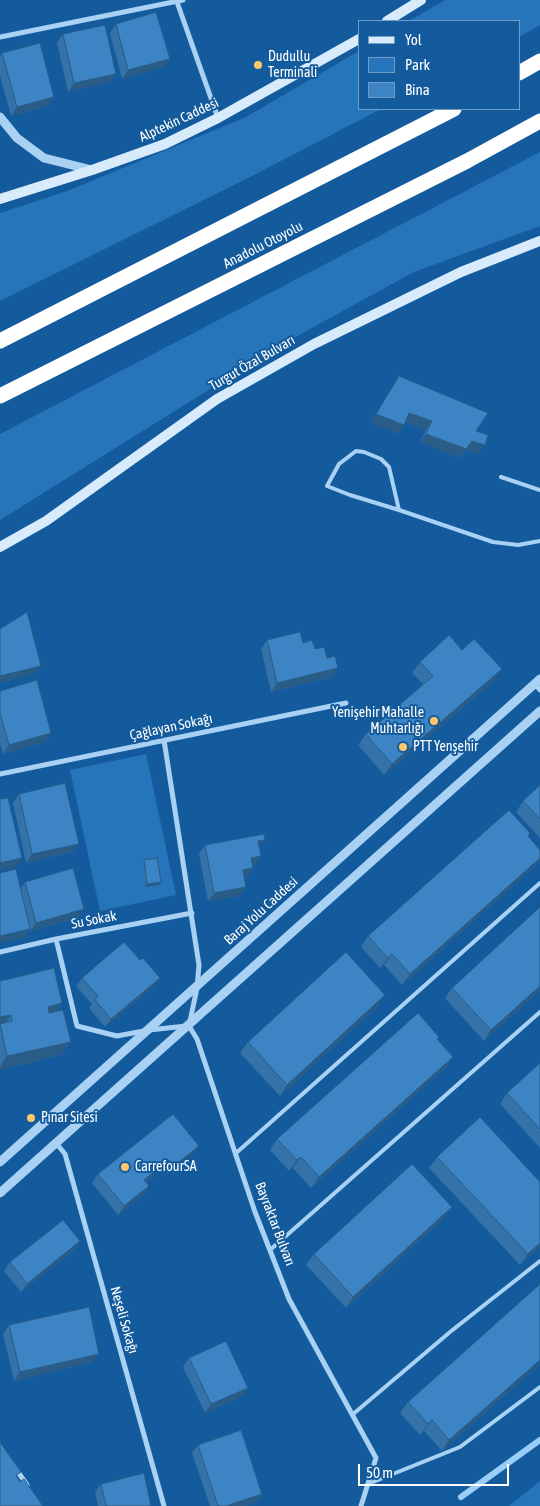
<!DOCTYPE html>
<html>
<head>
<meta charset="utf-8">
<style>
	body { margin:0 }
	#map { position:relative; width:540px; height:1506px; overflow:hidden; background:#135b9c; font-family:"Asap Condensed",sans-serif }
	canvas { display:block }
	.legend { position:absolute; left:358px; top:20px; width:162px; height:90px; box-sizing:border-box; background:#135b9c; border:1px solid #719dc4; margin:0; padding:6px 9px; list-style:none; font-size:15px; color:#fff }
	.legend li { display:flex; align-items:center; gap:10px; height:25px }
	.legend b { width:25px; border:1px solid #719dc4 }
	.scale { position:absolute; left:358px; top:1464px; width:151px; height:22px; box-sizing:border-box; border:2px solid #fff; border-top:0; padding-left:6px; font-size:15px; line-height:18px; white-space:nowrap; color:#fff; -webkit-text-stroke:4px #135b9c; paint-order:stroke }
</style>
</head>
<body>
<div id="map">
<canvas width="540" height="1506"></canvas>
<ul class="legend">
<li><b style="height:6px;background:#d8ebfd"></b>Yol</li>
<li><b style="height:14px;background:#2675ba"></b>Park</li>
<li><b style="height:14px;background:#3c84c3"></b>Bina</li>
</ul>
<div class="scale">50 m</div>
</div>
<script>
const ctx = document.querySelector('canvas').getContext('2d');
ctx.lineJoin = 'round';
function fill(path, color) { ctx.fillStyle = color; ctx.fill(path, 'evenodd'); }
const toPath = rows => new Path2D(rows.map(r => 'M' + r).join(''));
function stroke(path, color, width, dash) { ctx.strokeStyle = color; ctx.lineWidth = width; ctx.lineCap = dash ? 'butt' : 'round'; ctx.setLineDash(dash || []); ctx.stroke(path); }
function drawText(font, color, halo, rows, align = 'center') {
  ctx.font = font + ' "Asap Condensed",sans-serif'; ctx.lineWidth = 4; ctx.setLineDash([]); ctx.textBaseline = 'middle'; ctx.strokeStyle = halo; ctx.fillStyle = color; for (const [text, x, y, turn = 0] of rows) {
    ctx.save(); ctx.translate(x, y); ctx.rotate((+turn || 0) * Math.PI / 180); ctx.textAlign = isNaN(turn) ? turn : align; if (halo) ctx.strokeText(text, 0, 0); ctx.fillText(text, 0, 0); ctx.restore();
  }
}
fill(toPath([
	[445,0,540,0,540,25,519,37,519,21,409,21],
	[359,51,359,109,381,109,256,174,0,301,0,213,67,191,246,117],
	[540,152,540,226,414,272,279,346,0,520,0,434],
	[146,754,176,895,100,911,70,770],
	[540,1481,540,1506,509,1506]
]), '#2675ba');
stroke(toPath([
	[461,1497,540,1440]
]), '#9acdf7', 6);
stroke(toPath([
	[501,477,540,490],
	[399,510,389,467,381,459,364,452,356,451,339,464,327,486,350,495,399,510,493,542,518,545,540,541],
	[235,1154,540,883],
	[270,1250,540,1012],
	[352,1415,450,1332,540,1261],
	[368,1484,460,1447,540,1387]
]), '#a8d1f4', 4);
stroke(toPath([
	[177,2,218,118],
	[0,37,183,0],
	[535,684,540,690],
	[164,740,199,965,197,988,189,1026,197,1039,255,1212,289,1299,376,1458,361,1506],
	[0,774,346,703],
	[56,939,77,1026,117,1036,149,1030,186,1026],
	[0,952,56,939,192,913],
	[56,1143,65,1154,164,1506],
	[16,1469,27,1485]
]), '#a8d1f4', 5);
stroke(toPath([
	[0,117,17,138,44,158,92,170],
	[0,1162,540,679],
	[0,1193,540,711]
]), '#a8d1f4', 9);
stroke(toPath([
	[387,21,421,0],
	[0,199,92,170,165,144,218,118,359,39],
	[0,547,46,521,217,399,314,344,461,272,540,241]
]), '#d8ebfd', 10);
stroke(toPath([
	[519,73,540,61],
	[0,341,454,109],
	[0,396,467,161,540,121]
]), '#fff', 15);
fill(toPath([
	[116,24,170,59,163,67,122,79,110,33],
	[63,34,110,82,68,92,57,43],
	[2,53,54,97,48,106,11,116,0,76,0,56],
	[399,376,476,431,479,454,466,450,460,458,420,442,426,430,405,422,398,434,370,423],
	[267,640,303,643,315,649,332,677,271,692,261,649],
	[462,650,495,680,384,775,358,745,366,734,423,684,412,673,420,662],
	[0,691,51,733,45,742,3,754,0,744],
	[540,785,540,838,516,812,523,801],
	[19,794,73,852,26,863,13,803],
	[530,833,528,837,536,865,402,985,384,965,380,968,361,947,368,936],
	[205,845,260,848,261,856,255,865,253,865,247,877,244,878,240,896,208,901,199,854],
	[144,860,161,882,159,885,145,887,142,863],
	[25,882,78,918,30,931,29,930,24,938,21,888],
	[540,907,540,990,484,1041,445,998,452,988],
	[82,978,154,986,105,1027,89,1008,92,1004,76,986],
	[0,981,62,1003,57,1011,71,1042,61,1055,0,1070],
	[378,1006,280,1096,240,1053,248,1042],
	[439,1037,437,1040,453,1057,445,1068,311,1188,293,1168,289,1171,270,1150,277,1139],
	[540,1063,540,1148,500,1104,507,1093],
	[193,1155,168,1174,163,1168,146,1182,149,1186,143,1195,118,1215,92,1183,98,1174],
	[437,1157,540,1182,540,1247,520,1265,429,1168],
	[452,1207,444,1218,346,1308,306,1265,314,1254],
	[80,1241,74,1250,21,1292,4,1271,10,1262],
	[9,1325,93,1362,14,1381,3,1334],
	[189,1358,248,1388,242,1396,205,1413,183,1367],
	[540,1364,442,1451,424,1431,420,1435,400,1413,408,1402],
	[198,1445,262,1494,256,1502,246,1506,210,1506,192,1453],
	[101,1484,151,1506,98,1506,95,1492]
]), '#3472a8');
fill(toPath([
	[170,59,163,67,122,79,128,70],
	[116,74,110,82,68,92,74,83],
	[54,97,48,106,11,116,17,107],
	[409,413,432,421,426,430,403,421],
	[376,414,404,425,398,434,370,423],
	[426,434,472,441,485,445,479,454,466,450,460,458,420,442],
	[41,666,35,674,0,683,0,676],
	[338,668,332,677,271,692,277,683],
	[502,669,495,680,384,775,392,764],
	[51,733,45,742,3,754,9,745],
	[265,840,259,848,258,841],
	[79,844,73,852,26,863,32,854],
	[261,856,255,865,245,867,251,858],
	[22,858,16,867,0,870,0,863],
	[540,858,540,860,536,865,402,985,410,974],
	[253,868,247,877,237,879,243,870],
	[161,882,159,885,145,887,147,884],
	[246,887,240,896,208,901,214,893],
	[84,909,78,918,30,931,36,923],
	[30,929,24,938,0,943,0,936],
	[392,954,384,965,380,968,388,958],
	[160,978,154,986,105,1027,111,1019],
	[540,986,540,990,484,1041,491,1030],
	[385,995,378,1006,280,1096,287,1085],
	[62,1003,53,1017,38,1021,48,1007],
	[11,1015,1,1029,0,1024,0,1017],
	[71,1042,61,1055,0,1070,0,1067,7,1056],
	[453,1057,445,1068,311,1188,319,1177],
	[199,1146,193,1155,168,1174,174,1166],
	[301,1157,293,1168,289,1171,297,1160],
	[169,1160,163,1168,138,1188,144,1180],
	[149,1186,143,1195,118,1215,124,1206],
	[452,1207,444,1218,346,1308,353,1297],
	[80,1241,74,1250,21,1292,27,1284],
	[540,1243,540,1247,520,1265,528,1254],
	[99,1354,93,1362,14,1381,20,1372],
	[540,1360,540,1364,442,1451,449,1440],
	[248,1388,242,1396,205,1413,211,1404],
	[432,1420,424,1431,420,1435,428,1424],
	[262,1494,256,1502,246,1506,226,1506]
]), '#2a5c88');
const building = toPath([
	[156,12,170,59,128,70,116,24,156,12],
	[105,25,116,74,74,83,63,34,105,25],
	[40,43,54,97,17,107,2,53,40,43],
	[399,376,488,413,476,431,488,435,485,445,472,441,466,449,426,434,432,421,409,413,404,425,376,414,399,376],
	[27,612,41,666,0,676,0,629,27,612],
	[300,632,303,643,312,640,315,649,324,647,327,658,335,656,338,668,277,683,267,640,300,632],
	[449,635,462,650,474,639,502,669,392,764,366,734,433,676,420,662,449,635],
	[37,680,51,733,9,745,0,713,0,691,37,680],
	[65,783,79,844,32,854,19,794,65,783],
	[540,785,540,819,523,801,540,785],
	[8,798,22,858,0,863,0,799,8,798],
	[509,810,530,833,528,836,540,850,540,858,410,974,392,954,388,958,368,936,509,810],
	[264,834,265,840,258,841,261,856,251,858,253,868,243,870,246,887,214,893,205,845,264,834],
	[157,858,161,882,147,884,144,860,157,858],
	[73,868,84,909,36,923,25,882,73,868],
	[16,869,30,929,0,936,0,873,16,869],
	[540,907,540,986,491,1030,452,988,540,907],
	[124,942,140,960,143,958,160,978,111,1019,95,1000,98,996,82,978,124,942],
	[346,952,385,995,287,1085,248,1042,346,952],
	[54,968,62,1003,48,1007,49,1013,63,1010,71,1042,7,1056,0,1024,12,1021,11,1015,0,1017,0,981,54,968],
	[418,1013,439,1037,437,1039,453,1057,319,1177,301,1157,297,1160,277,1139,418,1013],
	[540,1063,540,1129,507,1093,540,1063],
	[173,1114,199,1146,174,1166,169,1160,144,1180,149,1186,124,1206,98,1174,173,1114],
	[480,1117,540,1182,540,1243,528,1254,437,1157,480,1117],
	[412,1164,452,1207,353,1297,314,1254,412,1164],
	[63,1220,80,1241,27,1284,10,1262,63,1220],
	[540,1284,540,1360,449,1440,432,1420,428,1424,408,1402,540,1284],
	[89,1307,99,1354,20,1372,9,1325,89,1307],
	[226,1341,248,1388,211,1404,189,1358,226,1341],
	[241,1430,262,1494,226,1506,218,1506,198,1445,241,1430],
	[0,1442,21,1472,16,1475,20,1482,24,1479,43,1506,0,1506,0,1442],
	[144,1473,151,1506,106,1506,101,1484,144,1473]
]);
fill(building, '#3c84c3');
stroke(building, '#2a5c88', 1);
for (const [x, y, r, color] of [
	[258,65,5,"#ffc76a"],
	[434,721,5,"#ffc76a"],
	[403,747,5,"#ffc76a"],
	[31,1118,5,"#ffc76a"],
	[125,1167,5,"#ffc76a"]
]) { const dot = new Path2D(); dot.arc(x, y, r, 0, 2 * Math.PI); ctx.fillStyle = color; ctx.fill(dot); stroke(dot, '#135b9c', 2); }
drawText('14px', '#fff', '#135b9c', [
	["Dudullu",268,57],
	["Terminali",268,73],
	["Yenişehir Mahalle",424,713,"right"],
	["Muhtarlığı",424,729,"right"],
	["PTT Yenşehir",413,747],
	["Pınar Sitesi",41,1118],
	["CarrefourSA",135,1167]
], 'left');
drawText('14px', '#fff', '#135b9c', [
	["Alptekin Caddesi",179,120,-25],
	["Anadolu Otoyolu",263,245,-27],
	["Turgut Özal Bulvarı",252,363,-30],
	["Çağlayan Sokağı",171,727,-12],
	["Baraj Yolu Caddesi",261,911,-42],
	["Su Sokak",94,920,-11],
	["Bayraktar Bulvarı",275,1224,69],
	["Neşeli Sokağı",124,1320,74]
]);
</script>
</body>
</html>
